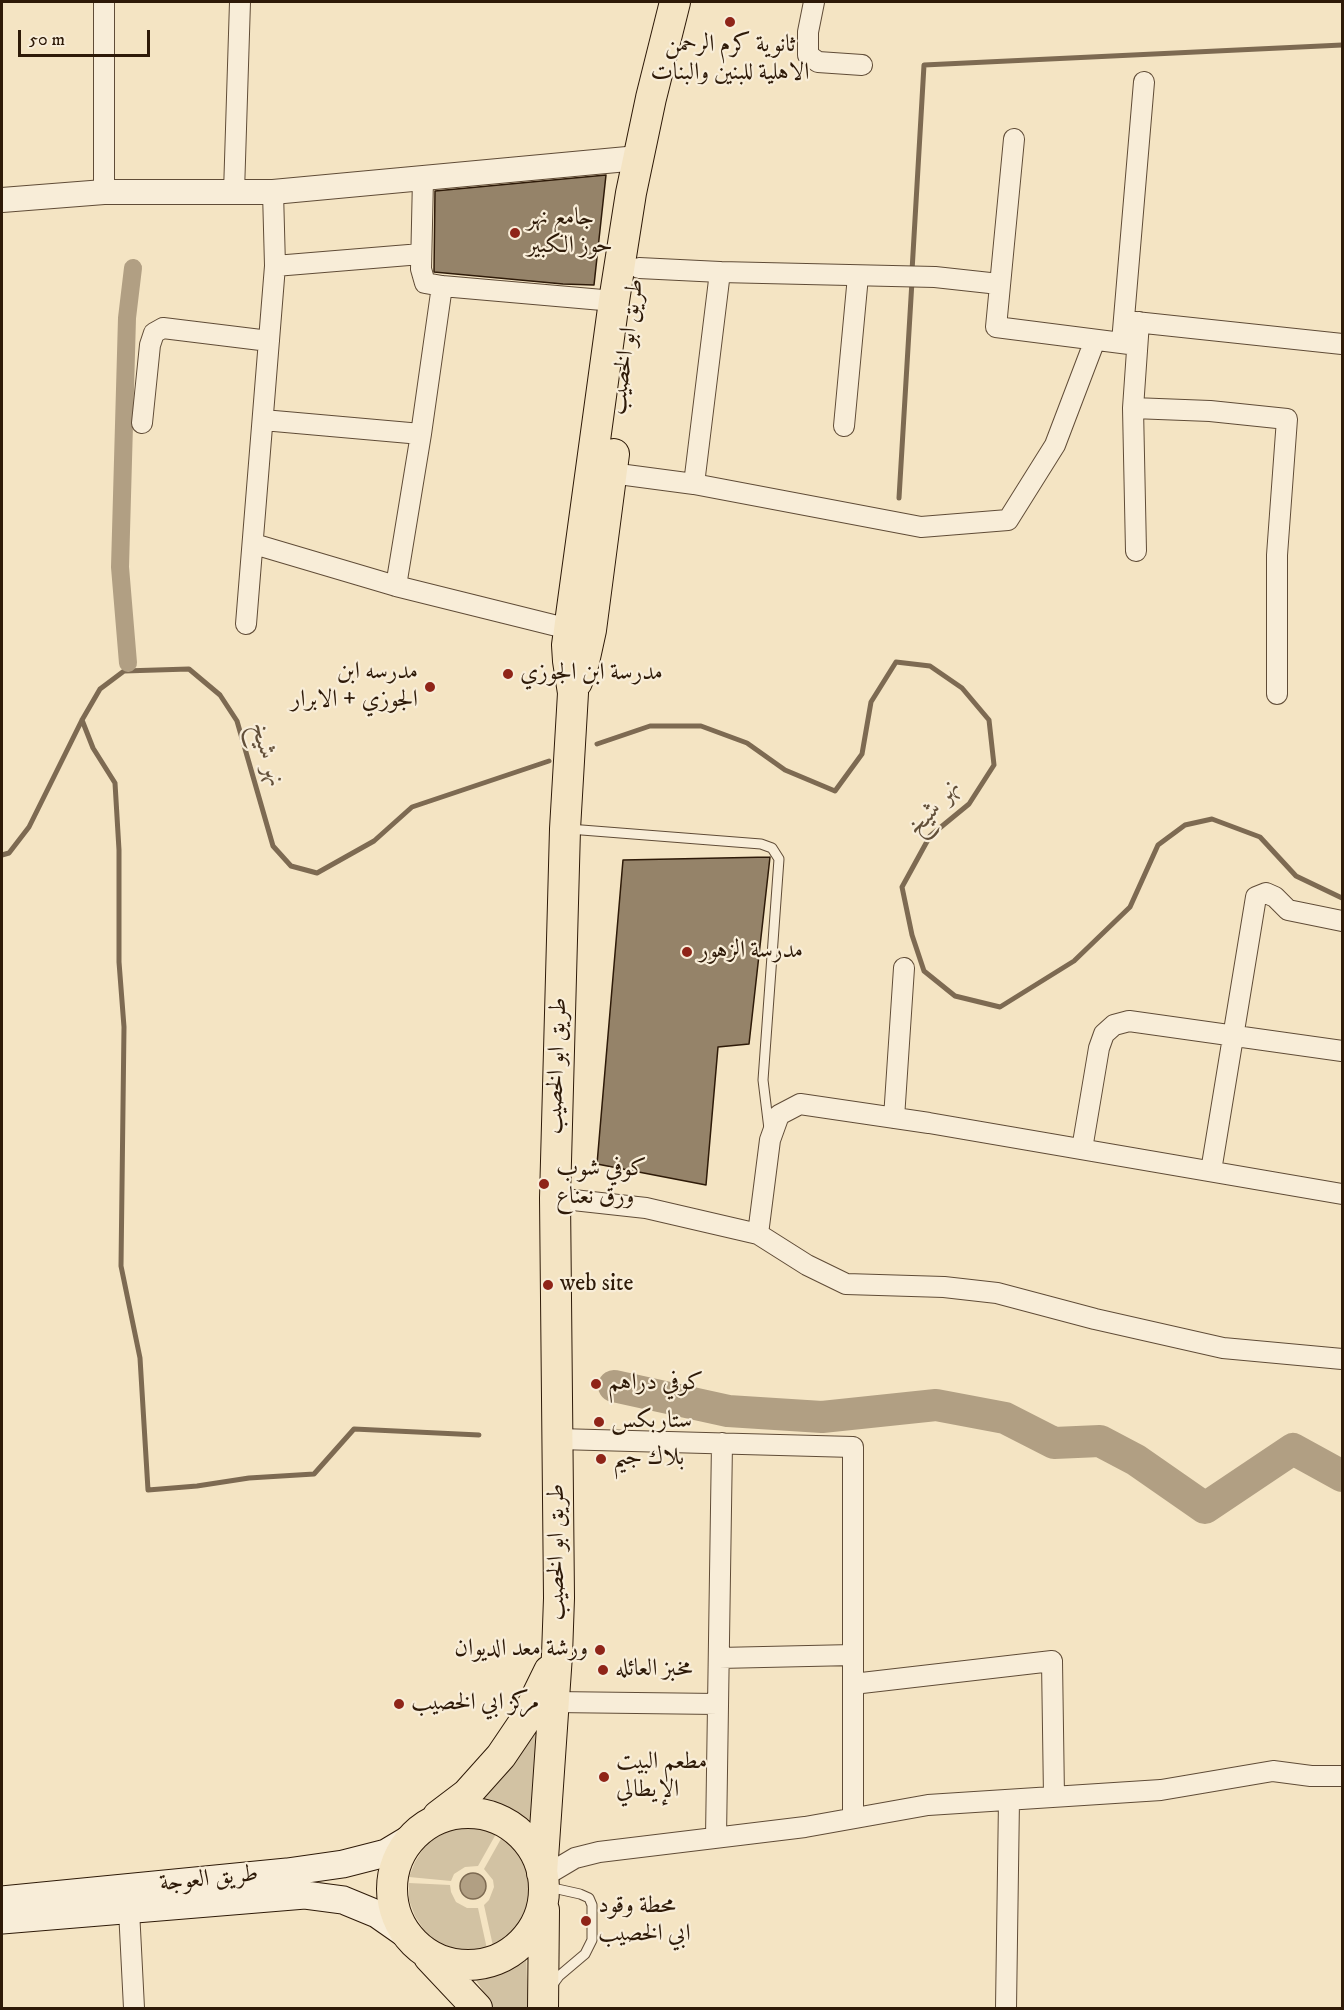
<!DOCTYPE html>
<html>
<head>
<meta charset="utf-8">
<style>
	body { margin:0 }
	#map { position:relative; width:1344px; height:2010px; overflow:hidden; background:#f4e4c3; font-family:"IM FELL DW Pica",serif }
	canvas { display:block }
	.frame { position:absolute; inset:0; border:3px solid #2e1a08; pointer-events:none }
	.scale { position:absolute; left:18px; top:30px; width:132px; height:27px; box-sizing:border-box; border:3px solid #2e1a08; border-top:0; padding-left:8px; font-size:18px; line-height:21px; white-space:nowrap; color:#2e1a08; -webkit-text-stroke:4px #f8edd8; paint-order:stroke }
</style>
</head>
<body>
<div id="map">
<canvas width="1344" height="2010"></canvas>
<div class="frame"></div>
<div class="scale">50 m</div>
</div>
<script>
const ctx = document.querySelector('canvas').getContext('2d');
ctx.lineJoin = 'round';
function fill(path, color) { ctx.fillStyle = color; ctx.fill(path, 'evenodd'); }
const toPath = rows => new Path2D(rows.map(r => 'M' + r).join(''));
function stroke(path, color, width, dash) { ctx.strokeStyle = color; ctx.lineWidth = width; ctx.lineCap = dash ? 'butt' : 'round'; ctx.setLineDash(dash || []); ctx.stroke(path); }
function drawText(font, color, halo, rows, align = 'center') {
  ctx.font = font + ' "IM FELL DW Pica",Amiri,serif'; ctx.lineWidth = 4.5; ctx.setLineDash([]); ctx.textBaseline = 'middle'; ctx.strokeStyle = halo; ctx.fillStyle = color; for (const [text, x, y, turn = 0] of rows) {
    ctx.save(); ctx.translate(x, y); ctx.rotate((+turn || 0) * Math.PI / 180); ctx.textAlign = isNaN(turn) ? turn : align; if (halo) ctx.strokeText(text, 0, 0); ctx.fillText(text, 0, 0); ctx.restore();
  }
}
fill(toPath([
	[538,1730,534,1791,529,1825,507,1807,481,1799,500,1781],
	[465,1828,481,1829,496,1834,478,1866,465,1867,454,1874,451,1881,409,1877,415,1862,423,1849,435,1838,450,1831],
	[502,1837,515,1848,524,1862,530,1878,531,1895,527,1911,519,1926,507,1938,493,1946,484,1905,489,1900,494,1887,493,1880,484,1869],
	[409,1883,450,1885,451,1892,456,1902,467,1908,478,1908,487,1949,470,1951,453,1948,437,1942,424,1930,415,1916,409,1900],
	[526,1952,528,2008,494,2008,472,1974,492,1972,511,1964]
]), '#d2c2a3');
const water = toPath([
	'460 1886a13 13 0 1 1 26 0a13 13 0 1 1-26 0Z'
]);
fill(water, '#b19f83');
stroke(water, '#7d6a52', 1.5);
stroke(toPath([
	[912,271,924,65,1342,45],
	[899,498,912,281],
	[82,720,93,748,115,783,119,850,119,962,124,1027,121,1266,140,1358,148,1490,197,1486,249,1478,314,1474,354,1429,479,1435],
	[597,744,650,726,701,726,747,743,785,770,835,791,862,754,871,702,896,662,930,666,962,688,989,720,994,765,969,804,930,836,902,887,912,935,924,971,955,996,1000,1007,1074,961,1130,907,1158,845,1185,825,1212,819,1260,837,1296,876,1342,898],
	[2,855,9,853,29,827,82,720,100,689,124,671,189,669,220,695,237,721,273,846,291,866,317,873,374,841,412,807,549,761]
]), '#7d6a52', 5);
stroke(toPath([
	[128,663,120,567,127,318,133,268]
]), '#b19f83', 18);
stroke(toPath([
	[614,1386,728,1411,822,1417,936,1405,1005,1418,1054,1443,1100,1441,1136,1460,1205,1508,1293,1449,1342,1476]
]), '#b19f83', 32);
const building = toPath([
	[606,175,594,285,563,284,434,272,435,191,606,175],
	[770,857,749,1044,718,1047,706,1185,597,1164,623,860,770,857]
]);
fill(building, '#958369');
stroke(building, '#2e1a08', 1.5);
const service = toPath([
	[569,829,761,844,772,848,779,859,763,1080,769,1129],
	[544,1886,580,1894,589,1898,592,1905,592,1940,585,1954,559,1976,551,1987]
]);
const minor = toPath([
	[814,2,808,32,808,55,818,62,862,65],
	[1014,139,996,327,1137,345],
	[423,178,421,269,425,283,442,286,614,301],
	[104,192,104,2],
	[234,192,240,2],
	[275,266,421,254],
	[639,268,720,272,935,277,999,284],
	[1126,321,1342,344],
	[1122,342,1144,82],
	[1133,408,1210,411,1287,419,1277,555,1277,694],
	[263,420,421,434],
	[142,423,150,345,154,333,163,328,269,341],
	[844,426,858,276],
	[611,473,694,484,921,527,1008,520,1055,445,1095,340],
	[694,484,720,272],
	[254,544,396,586,569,629],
	[1136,551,1133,408,1139,322],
	[396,586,421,434,442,286],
	[246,624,275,266,273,192],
	[894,1118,904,968],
	[1082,1149,1099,1048,1104,1034,1114,1025,1129,1021,1342,1051],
	[1211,1171,1256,897,1266,893,1275,897,1288,910,1342,921],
	[555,1198,646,1208,758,1234,807,1265,846,1284,944,1287,997,1293,1095,1319,1223,1348,1342,1359],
	[758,1234,770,1140,779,1115,800,1104,929,1123,1342,1194],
	[558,1439,853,1447,853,1818],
	[719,1658,853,1655],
	[853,1684,1052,1661,1054,1797],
	[554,1702,718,1704],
	[716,1837,722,1443],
	[543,1877,575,1858,599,1852,805,1827,928,1805,1161,1790,1273,1771,1311,1776,1342,1776],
	[129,1910,134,2008],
	[1006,2008,1009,1800]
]);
const tertiary = toPath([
	[2,200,104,192,273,192,638,158]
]);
const secondary = toPath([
	[2,1900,287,1872,343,1864,386,1853,411,1838],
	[2,1920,305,1895,343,1900,377,1914,407,1935]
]);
const primary = toPath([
	[577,682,584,662,591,630,614,454],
	'392 1889a76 76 0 1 1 152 0a76 76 0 1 1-152 0Z',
	[438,1816,467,1794,501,1756,524,1722,549,1671],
	[542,1873,557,1655,559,1598,555,1198,565,829,573,693,568,661,567,645,614,301,631,193,651,98,675,2],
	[429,1957,477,2008],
	[543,2008,544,1910]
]);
stroke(service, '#604c37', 11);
stroke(minor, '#604c37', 22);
stroke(tertiary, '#604c37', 26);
stroke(secondary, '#2e1a08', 29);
stroke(primary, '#2e1a08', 32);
stroke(service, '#f8edd8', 9);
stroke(minor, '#f8edd8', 20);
stroke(tertiary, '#f8edd8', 24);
stroke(secondary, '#f8edd8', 27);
stroke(primary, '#f4e4c3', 30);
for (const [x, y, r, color] of [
	[730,22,6,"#8f2418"],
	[515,233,6,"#8f2418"],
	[508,674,6,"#8f2418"],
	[430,687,6,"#8f2418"],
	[687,952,6,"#8f2418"],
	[544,1184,6,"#8f2418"],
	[548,1285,6,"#8f2418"],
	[596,1384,6,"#8f2418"],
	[599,1422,6,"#8f2418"],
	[601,1459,6,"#8f2418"],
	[600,1650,6,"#8f2418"],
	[603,1670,6,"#8f2418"],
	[399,1704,6,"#8f2418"],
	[604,1777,6,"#8f2418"],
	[586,1921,6,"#8f2418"]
]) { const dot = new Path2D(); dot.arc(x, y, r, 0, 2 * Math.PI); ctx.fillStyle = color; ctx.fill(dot); stroke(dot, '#f8edd8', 2); }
drawText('24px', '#2e1a08', '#f8edd8', [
	["ثانوية كرم الرحمن",730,46,"center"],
	["الاهلية للبنين والبنات",730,74,"center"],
	["جامع نهر",527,219],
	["حوز الكبير",527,247],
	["مدرسه ابن",418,673,"right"],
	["الجوزي + الابرار",418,701,"right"],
	["مدرسة ابن الجوزي",520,674],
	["مدرسة الزهور",699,952],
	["كوفي شوب",556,1170],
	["ورق نعناع",556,1198],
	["web site",560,1285],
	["كوفي دراهم",608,1384],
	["ستاربكس",611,1422],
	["بلاك جيم",613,1459],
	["ورشة معد الديوان",588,1650,"right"],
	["مخبز العائله",615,1670],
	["مركز ابي الخصيب",411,1704],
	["مطعم البيت",616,1763],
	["الإيطالي",616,1791],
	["محطة وقود",598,1907],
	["ابي الخصيب",598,1935]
], 'left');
drawText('24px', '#2e1a08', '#f8edd8', [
	["طريق ابو الخصيب",628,347,-82],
	["طريق ابو الخصيب",558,1066,-88],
	["طريق ابو الخصيب",558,1552,-90],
	["طريق العوجة",209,1880,-6]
]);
drawText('italic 26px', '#624f39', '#f8edd8', [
	["نهر شيخ",266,755,73],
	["نهر شيخ",935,808,-49]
]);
</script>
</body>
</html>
